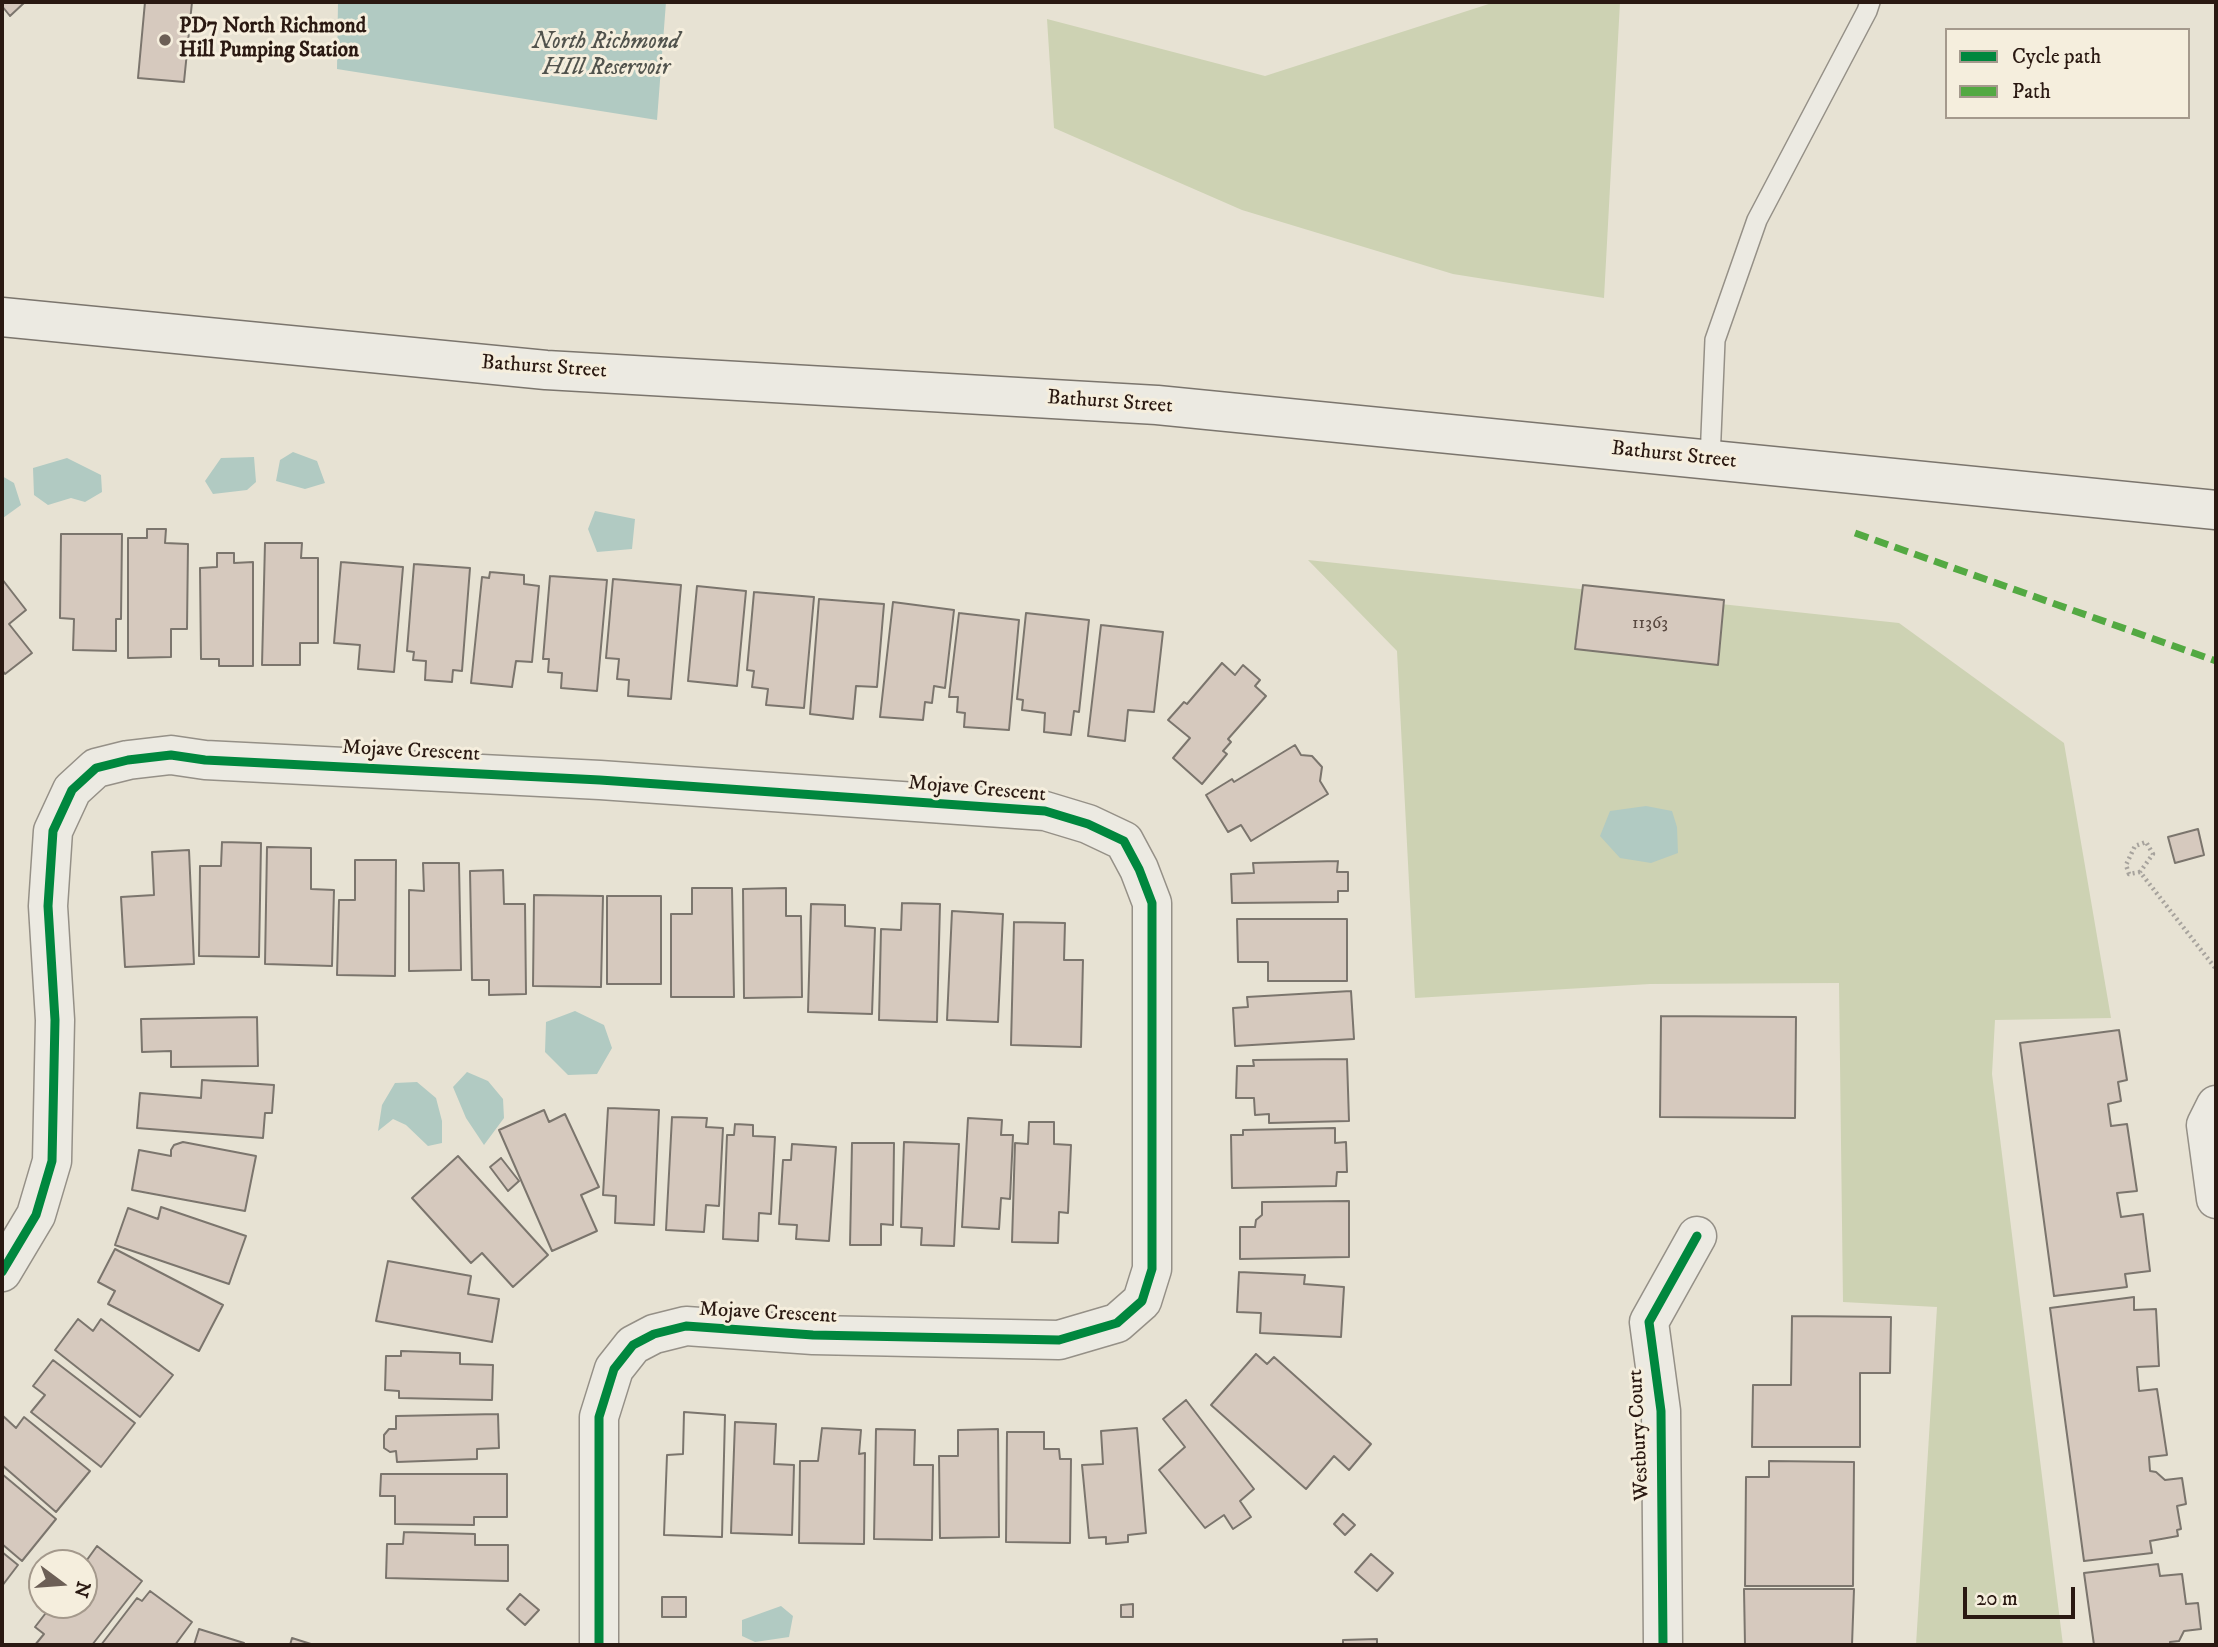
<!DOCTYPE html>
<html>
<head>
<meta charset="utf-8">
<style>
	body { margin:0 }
	#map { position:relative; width:2218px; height:1647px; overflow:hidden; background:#e7e2d3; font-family:"IM FELL DW Pica",serif }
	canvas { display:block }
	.frame { position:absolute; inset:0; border:4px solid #2a1912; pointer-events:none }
	.legend { position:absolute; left:1945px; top:28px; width:245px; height:91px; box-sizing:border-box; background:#f5eedd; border:2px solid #a4998c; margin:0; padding:9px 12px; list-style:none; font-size:21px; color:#2a1912 }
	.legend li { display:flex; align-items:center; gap:14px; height:35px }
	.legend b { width:35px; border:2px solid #a4998c }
	.north { position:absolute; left:28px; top:1549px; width:70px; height:70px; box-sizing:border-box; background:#f5eedd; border:2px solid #a4998c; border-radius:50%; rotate:106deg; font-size:19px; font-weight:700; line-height:28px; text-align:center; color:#2a1912 }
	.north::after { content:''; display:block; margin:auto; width:24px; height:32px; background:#6c5f56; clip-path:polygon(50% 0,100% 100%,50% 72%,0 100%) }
	.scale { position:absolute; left:1963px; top:1587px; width:112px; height:32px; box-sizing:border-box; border:4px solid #2a1912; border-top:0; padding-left:9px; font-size:21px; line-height:24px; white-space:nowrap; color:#2a1912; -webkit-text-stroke:5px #f5eedd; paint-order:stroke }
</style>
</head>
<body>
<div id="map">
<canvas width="2218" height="1647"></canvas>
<div class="frame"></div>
<ul class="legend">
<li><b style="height:9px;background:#00873e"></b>Cycle path</li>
<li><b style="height:9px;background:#53a942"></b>Path</li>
</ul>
<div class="north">N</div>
<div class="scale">20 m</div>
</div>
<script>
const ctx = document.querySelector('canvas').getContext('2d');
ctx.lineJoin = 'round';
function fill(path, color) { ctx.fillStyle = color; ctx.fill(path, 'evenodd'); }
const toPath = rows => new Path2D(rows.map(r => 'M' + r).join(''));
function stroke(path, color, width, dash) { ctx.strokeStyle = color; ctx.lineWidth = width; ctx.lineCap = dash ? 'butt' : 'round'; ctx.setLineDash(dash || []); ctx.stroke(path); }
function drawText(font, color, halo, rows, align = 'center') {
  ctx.font = font + ' "IM FELL DW Pica",serif'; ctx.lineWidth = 6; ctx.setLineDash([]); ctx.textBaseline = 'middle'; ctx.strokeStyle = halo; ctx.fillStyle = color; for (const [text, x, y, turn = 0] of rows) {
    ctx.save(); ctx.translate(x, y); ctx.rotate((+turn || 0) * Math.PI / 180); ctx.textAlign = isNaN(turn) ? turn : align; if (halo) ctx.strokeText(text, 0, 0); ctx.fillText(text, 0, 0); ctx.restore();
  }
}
fill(toPath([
	[1495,2,1620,2,1604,298,1453,274,1242,210,1054,128,1047,19,1265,76],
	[1308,560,1899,623,2064,743,2111,1018,1995,1020,1992,1074,2063,1645,1916,1645,1937,1307,1843,1302,1839,983,1650,984,1415,998,1397,651]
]), '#cdd2b3');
fill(toPath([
	[338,2,666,2,657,120,337,69],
	[293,452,317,461,325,483,305,489,276,481,280,460],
	[254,457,256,482,247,490,213,494,205,481,221,458],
	[67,458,101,475,102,492,85,502,71,498,48,505,34,495,33,468],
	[2,476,14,483,21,505,3,518],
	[595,511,635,519,632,549,597,552,588,529],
	[1646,806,1672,811,1677,827,1678,853,1651,863,1620,858,1600,836,1610,811],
	[575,1011,604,1025,612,1048,597,1074,568,1075,545,1052,546,1022],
	[467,1072,488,1081,503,1099,504,1118,484,1145,466,1118,453,1087],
	[417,1082,436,1098,442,1121,442,1143,428,1146,406,1125,393,1119,378,1131,382,1105,395,1083],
	[781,1606,793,1616,789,1637,755,1642,742,1636,742,1620]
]), '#b1cac2');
const building = toPath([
	[2,2,25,2,10,16,2,6,2,2],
	[145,2,192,2,184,82,138,78,145,2],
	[147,529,166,529,165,543,188,544,187,629,171,629,171,657,128,658,128,538,147,538,147,529],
	[61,534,122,534,121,619,116,619,116,651,73,650,74,619,60,618,61,534],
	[265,543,302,543,301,558,318,558,318,643,300,643,300,665,262,665,265,543],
	[217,553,234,553,234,563,253,562,253,666,219,666,219,659,201,659,200,568,217,567,217,553],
	[341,562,403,567,394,672,358,669,360,645,334,643,341,562],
	[414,564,470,568,462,671,453,670,452,682,425,680,426,661,413,660,414,652,407,651,414,564],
	[490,572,524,575,524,584,539,586,532,662,516,661,512,687,471,683,482,577,489,578,490,572],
	[550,576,607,580,597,691,561,688,562,673,548,672,549,659,543,659,550,576],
	[2,579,26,610,9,624,32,653,5,674,2,670,2,579],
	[613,579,681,585,671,699,628,696,629,680,617,679,619,659,606,658,613,579],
	[1583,585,1724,600,1718,665,1575,649,1583,585],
	[697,586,746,591,737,686,688,681,697,586],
	[754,592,814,597,804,708,766,705,768,689,752,687,754,671,747,670,754,592],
	[819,599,884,604,877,687,856,686,853,719,810,714,819,599],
	[893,602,954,610,945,688,934,686,932,703,925,702,923,720,880,717,893,602],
	[959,613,1019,620,1009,730,964,727,965,713,957,712,958,697,949,697,959,613],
	[1026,613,1089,620,1079,712,1074,711,1071,735,1044,732,1045,713,1022,710,1023,700,1017,699,1026,613],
	[1101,625,1163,632,1154,712,1128,710,1125,741,1088,736,1101,625],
	[1222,663,1235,675,1243,665,1260,680,1255,686,1266,696,1228,739,1231,742,1223,751,1227,754,1202,784,1173,758,1190,738,1168,720,1184,702,1187,704,1222,663],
	[1295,745,1301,755,1312,756,1322,767,1320,781,1328,794,1251,841,1241,825,1228,832,1206,795,1232,779,1234,782,1295,745],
	[2198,829,2204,855,2175,863,2168,837,2198,829],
	[222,842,261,843,259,957,199,956,200,866,221,866,222,842],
	[267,847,311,848,311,889,334,890,332,966,265,964,267,847],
	[189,850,194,964,125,967,121,897,154,895,152,852,189,850],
	[355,860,396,860,395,976,337,975,339,900,355,900,355,860],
	[1338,861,1337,872,1348,872,1348,891,1338,891,1338,902,1232,903,1231,874,1254,873,1253,863,1338,861],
	[423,863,459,863,461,970,409,971,409,890,424,891,423,863],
	[503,870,504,904,525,904,526,994,489,995,489,980,472,980,470,871,503,870],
	[692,888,732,888,734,997,671,997,671,914,692,914,692,888],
	[786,888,786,916,801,916,802,997,744,998,743,889,786,888],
	[534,895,603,896,601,987,533,986,534,895],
	[607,896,661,896,661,984,607,984,607,896],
	[902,903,940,904,937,1022,879,1020,881,929,901,930,902,903],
	[811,904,845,905,845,926,875,928,872,1014,808,1012,811,904],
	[952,911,1003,914,998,1022,947,1020,952,911],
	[1237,919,1347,919,1347,981,1268,981,1268,962,1238,962,1237,919],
	[1014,922,1065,923,1064,960,1083,960,1081,1047,1011,1045,1014,922],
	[1351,991,1354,1039,1235,1046,1233,1008,1248,1007,1247,997,1351,991],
	[1661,1016,1796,1017,1795,1118,1660,1117,1661,1016],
	[257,1017,258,1066,171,1067,171,1051,142,1052,141,1019,257,1017],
	[2119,1030,2127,1080,2118,1082,2121,1101,2108,1104,2111,1126,2127,1124,2137,1191,2117,1193,2121,1217,2143,1214,2150,1271,2125,1274,2127,1287,2054,1296,2020,1043,2119,1030],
	[1347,1059,1349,1121,1269,1123,1269,1114,1255,1115,1254,1098,1236,1098,1237,1066,1254,1066,1253,1060,1347,1059],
	[202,1080,274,1085,272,1113,265,1113,263,1138,137,1128,140,1093,201,1098,202,1080],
	[608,1108,659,1110,654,1225,615,1223,616,1196,603,1195,608,1108],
	[544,1110,549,1122,565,1114,599,1187,581,1195,597,1231,552,1251,499,1130,544,1110],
	[672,1117,707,1118,706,1127,723,1128,719,1206,706,1205,704,1232,666,1230,672,1117],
	[968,1118,1002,1120,1001,1135,1013,1135,1010,1199,1001,1198,999,1229,962,1227,968,1118],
	[1029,1122,1054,1122,1054,1144,1071,1145,1068,1213,1059,1212,1058,1243,1012,1242,1015,1143,1028,1144,1029,1122],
	[735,1124,753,1125,753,1136,775,1137,771,1214,759,1213,758,1241,723,1239,727,1135,734,1135,735,1124],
	[1335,1128,1335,1143,1346,1142,1347,1172,1337,1172,1336,1186,1232,1188,1231,1135,1243,1135,1243,1130,1335,1128],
	[183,1142,256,1156,245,1211,132,1190,139,1150,171,1156,171,1150,174,1145,183,1142],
	[904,1142,959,1144,954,1246,921,1245,922,1228,901,1227,904,1142],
	[852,1143,894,1143,893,1225,881,1224,881,1245,850,1245,852,1143],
	[792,1144,836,1147,829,1241,796,1239,797,1225,779,1224,783,1160,791,1160,792,1144],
	[458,1156,548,1255,513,1287,482,1253,471,1263,412,1198,458,1156],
	[501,1158,519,1181,508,1191,490,1167,501,1158],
	[1349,1201,1349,1257,1240,1259,1240,1227,1255,1227,1256,1220,1262,1215,1262,1202,1349,1201],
	[161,1207,246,1236,229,1284,115,1245,128,1208,158,1219,161,1207],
	[115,1249,223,1305,199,1351,108,1304,115,1291,98,1282,115,1249],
	[388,1261,471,1276,468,1294,499,1299,492,1342,376,1321,388,1261],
	[1239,1272,1305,1275,1304,1284,1344,1287,1341,1337,1260,1333,1261,1313,1237,1312,1239,1272],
	[2134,1297,2134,1310,2156,1309,2159,1366,2137,1367,2139,1391,2157,1389,2167,1455,2149,1457,2150,1471,2156,1472,2165,1480,2182,1478,2186,1504,2177,1506,2181,1529,2177,1530,2178,1536,2150,1541,2152,1553,2084,1561,2050,1308,2134,1297],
	[1792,1316,1891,1317,1890,1373,1860,1373,1860,1447,1752,1447,1753,1385,1791,1385,1792,1316],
	[78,1319,93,1331,101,1319,173,1375,140,1417,55,1350,78,1319],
	[401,1351,460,1353,460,1364,493,1365,492,1400,399,1398,399,1391,385,1390,386,1356,401,1356,401,1351],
	[1256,1354,1267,1364,1274,1357,1371,1444,1349,1470,1334,1456,1306,1489,1211,1405,1256,1354],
	[53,1360,135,1423,101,1467,31,1412,45,1395,33,1386,53,1360],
	[1186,1400,1254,1489,1240,1501,1251,1517,1233,1529,1224,1515,1205,1528,1159,1470,1185,1447,1163,1419,1186,1400],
	[684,1412,725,1415,722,1537,664,1535,667,1455,683,1454,684,1412],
	[684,1412,725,1415,722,1537,664,1535,667,1455,683,1454,684,1412],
	[498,1414,499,1448,477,1449,477,1459,397,1462,396,1451,390,1452,384,1448,384,1435,389,1429,396,1429,396,1416,498,1414],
	[2,1415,16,1428,24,1417,90,1471,56,1512,2,1465,2,1415],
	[735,1422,776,1424,774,1464,794,1465,792,1535,731,1533,735,1422],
	[822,1428,861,1430,859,1454,865,1453,864,1544,799,1543,800,1461,818,1461,822,1428],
	[1137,1428,1146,1533,1128,1535,1128,1542,1106,1544,1106,1537,1089,1538,1082,1465,1103,1464,1101,1431,1137,1428],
	[876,1429,915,1430,914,1465,933,1465,932,1540,874,1539,876,1429],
	[998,1429,999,1537,940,1538,939,1456,958,1456,958,1430,998,1429],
	[1007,1432,1044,1432,1044,1449,1059,1449,1060,1459,1071,1459,1070,1543,1006,1542,1007,1432],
	[1769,1461,1854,1462,1853,1586,1745,1586,1746,1477,1769,1477,1769,1461],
	[2,1474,56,1519,22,1561,2,1544,2,1474],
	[381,1474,507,1474,507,1517,474,1517,474,1525,395,1524,395,1496,380,1496,381,1474],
	[1343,1514,1355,1525,1345,1535,1334,1524,1343,1514],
	[404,1532,475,1534,475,1545,508,1545,508,1581,386,1578,387,1544,403,1544,404,1532],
	[97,1546,142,1581,92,1645,35,1645,44,1634,35,1627,52,1605,84,1605,84,1564,97,1546],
	[2,1552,18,1565,2,1586,2,1552],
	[1371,1554,1393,1573,1377,1591,1355,1572,1371,1554],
	[2158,1564,2160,1576,2182,1574,2186,1604,2198,1603,2201,1629,2184,1631,2179,1641,2170,1642,2170,1645,2094,1645,2084,1573,2158,1564],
	[1744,1589,1854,1589,1852,1645,1745,1645,1744,1589],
	[150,1591,192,1622,175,1645,101,1645,137,1598,142,1601,150,1591],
	[520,1594,539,1610,525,1625,507,1609,520,1594],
	[662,1597,686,1597,686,1617,662,1617,662,1597],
	[1133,1604,1133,1617,1121,1617,1121,1605,1133,1604],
	[199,1629,244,1643,243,1645,194,1645,199,1629],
	[292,1638,314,1645,290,1645,292,1638],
	[1377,1639,1377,1645,1343,1645,1343,1640,1377,1639]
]);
fill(building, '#d6c9be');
stroke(building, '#7b756d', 2);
const service = toPath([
	[1710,460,1715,340,1757,220,1867,11,1870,2]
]);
const minor = toPath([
	[2216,1105,2206,1125,2216,1199],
	[2,1272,36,1215,52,1161,55,1020,48,906,53,831,72,790,96,768,128,760,171,755,205,760,600,780,1045,811,1088,824,1124,841,1139,869,1152,903,1152,1269,1142,1301,1117,1323,1059,1340,813,1335,686,1326,654,1334,633,1345,614,1369,599,1417,599,1645],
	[1663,1645,1661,1411,1649,1322,1697,1236]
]);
const secondary = toPath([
	[2,317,546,370,1157,405,2216,510]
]);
stroke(service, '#959087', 22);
stroke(minor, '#959087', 41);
stroke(secondary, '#7b756d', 41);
stroke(toPath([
	[2140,872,2129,874,2126,865,2135,846,2146,842,2153,854,2140,872,2216,969]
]), '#a7a39d', 4.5, [2, 3.5]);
stroke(service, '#eceae2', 19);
stroke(minor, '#eceae2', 38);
stroke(secondary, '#eceae2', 38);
stroke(toPath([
	[1855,533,2216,661]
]), '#53a942', 7, [14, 7]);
stroke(toPath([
	[2,1272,36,1215,52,1161,55,1020,48,906,53,831,72,790,96,768,128,760,171,755,205,760,600,780,1045,811,1088,824,1124,841,1139,869,1152,903,1152,1269,1142,1301,1117,1323,1059,1340,813,1335,686,1326,654,1334,633,1345,614,1369,599,1417,599,1645],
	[1663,1645,1661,1411,1649,1322,1697,1236]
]), '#00873e', 9);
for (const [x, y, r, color] of [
	[165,40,7,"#6c5f56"]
]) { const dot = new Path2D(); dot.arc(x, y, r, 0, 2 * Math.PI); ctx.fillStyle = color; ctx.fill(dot); stroke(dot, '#f5eedd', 2.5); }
drawText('18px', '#56463e', null, [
	["11363",1650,624]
]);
drawText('bold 21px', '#2a1912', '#f5eedd', [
	["PD7 North Richmond",179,28],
	["Hill Pumping Station",179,52]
], 'left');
drawText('21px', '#2a1912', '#f5eedd', [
	["Bathurst Street",544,368,4],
	["Bathurst Street",1110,403,4],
	["Bathurst Street",1674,456,6],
	["Mojave Crescent",411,752,3],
	["Mojave Crescent",977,790,5],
	["Mojave Crescent",768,1314,3],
	["Westbury Court",1640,1435,-93]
]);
drawText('italic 23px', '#51534d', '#f5eedd', [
	["North Richmond",606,43],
	["HIll Reservoir",606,69]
]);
</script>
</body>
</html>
